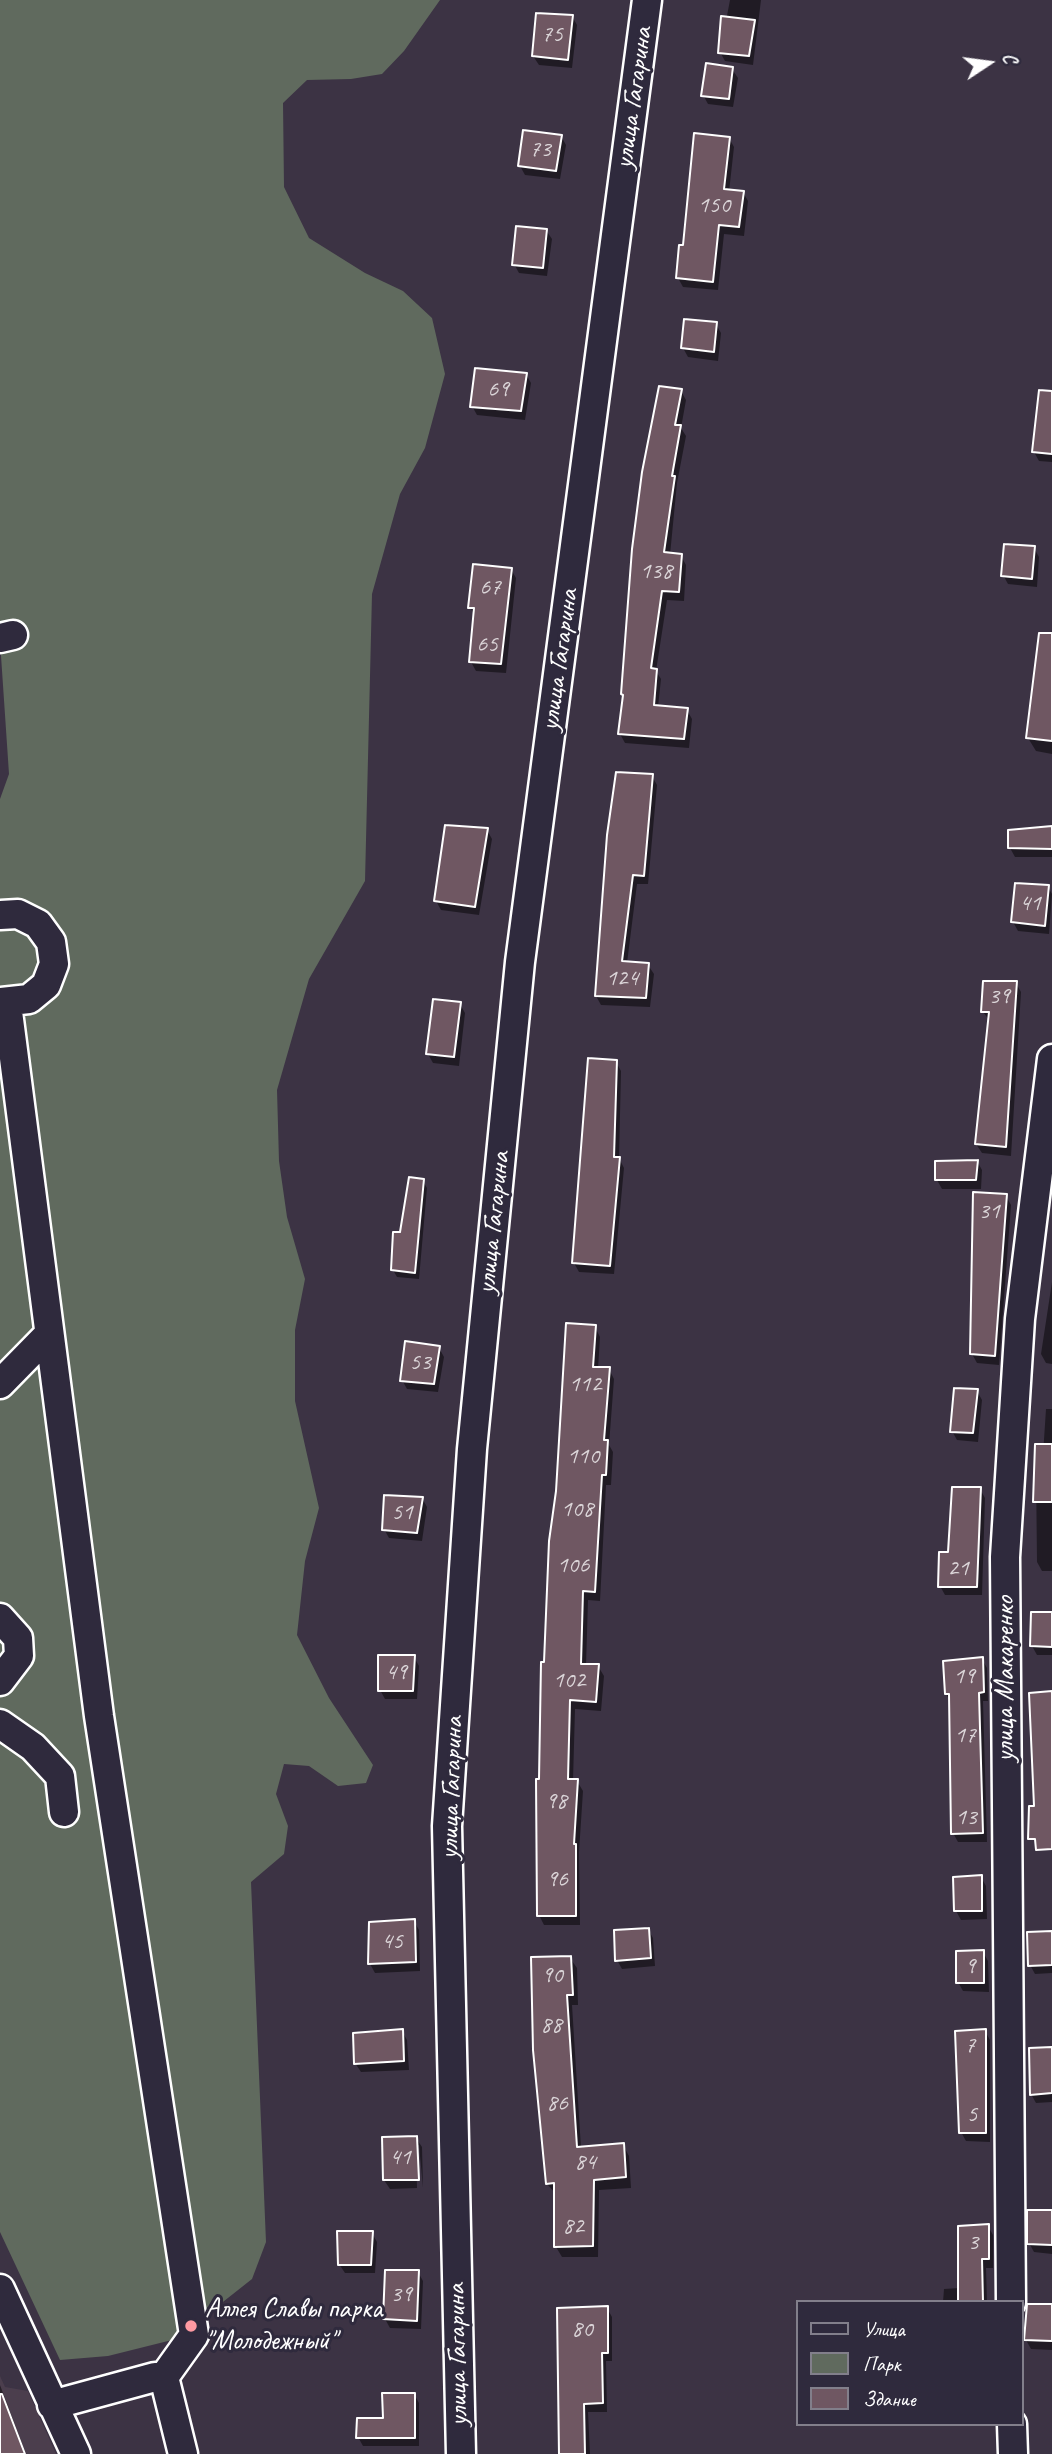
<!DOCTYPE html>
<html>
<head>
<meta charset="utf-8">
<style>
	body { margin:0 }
	#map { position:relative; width:1052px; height:2454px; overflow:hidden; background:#3c3344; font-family:Caveat,sans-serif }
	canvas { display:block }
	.legend { position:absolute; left:796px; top:2300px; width:228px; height:126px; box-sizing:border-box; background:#2f2a3d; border:2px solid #827f8b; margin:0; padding:9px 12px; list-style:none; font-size:21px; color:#fff }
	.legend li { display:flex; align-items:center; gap:14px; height:35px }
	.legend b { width:35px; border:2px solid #827f8b }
	.north { position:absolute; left:954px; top:28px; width:70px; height:70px; -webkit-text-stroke:5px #2f2a3d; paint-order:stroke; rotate:77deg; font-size:19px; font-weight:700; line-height:28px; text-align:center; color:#fff }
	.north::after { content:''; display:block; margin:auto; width:24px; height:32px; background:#fff; clip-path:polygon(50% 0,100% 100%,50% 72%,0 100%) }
</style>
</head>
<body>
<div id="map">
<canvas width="1052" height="2454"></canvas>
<ul class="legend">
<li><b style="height:9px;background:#2f2a3d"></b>Улица</li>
<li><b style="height:19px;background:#606a5e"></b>Парк</li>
<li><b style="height:19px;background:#6f5762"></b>Здание</li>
</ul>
<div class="north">С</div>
</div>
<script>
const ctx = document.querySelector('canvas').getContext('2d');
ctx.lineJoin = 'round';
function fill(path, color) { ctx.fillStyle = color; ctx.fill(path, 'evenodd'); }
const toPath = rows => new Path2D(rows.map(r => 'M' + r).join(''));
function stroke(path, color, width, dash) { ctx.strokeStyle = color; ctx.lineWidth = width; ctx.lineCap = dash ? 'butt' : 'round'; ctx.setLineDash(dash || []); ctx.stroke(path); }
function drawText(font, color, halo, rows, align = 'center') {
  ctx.font = font + ' Caveat,sans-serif'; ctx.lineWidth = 6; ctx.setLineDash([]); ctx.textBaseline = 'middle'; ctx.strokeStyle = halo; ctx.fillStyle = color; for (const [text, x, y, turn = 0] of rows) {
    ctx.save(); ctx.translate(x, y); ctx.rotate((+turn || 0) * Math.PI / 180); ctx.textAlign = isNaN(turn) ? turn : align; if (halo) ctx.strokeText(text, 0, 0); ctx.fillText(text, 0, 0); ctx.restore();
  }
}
fill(toPath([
	[0,2376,5,2387,28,2391,56,2454,0,2454]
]), '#4b3e4d');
fill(toPath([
	[0,0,440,0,404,51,382,74,351,79,307,80,283,103,284,187,309,238,365,273,403,291,432,318,445,374,425,448,400,494,372,594,365,881,309,979,277,1090,279,1161,287,1217,305,1279,295,1330,295,1401,319,1508,305,1561,297,1635,329,1698,373,1765,366,1783,338,1786,309,1766,284,1764,276,1794,288,1826,284,1854,251,1882,266,2242,252,2279,176,2339,108,2356,60,2360,0,2232,0,799,9,774,0,641]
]), '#606a5e');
fill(toPath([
	[730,0,761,0,753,65,725,61,720,52],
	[572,16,577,25,572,68,539,65,533,56],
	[732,69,738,78,733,107,708,104,703,95],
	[561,136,566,145,560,179,525,175,520,166],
	[729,138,734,147,729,192,743,192,748,201,744,236,724,234,718,290,683,287,678,278,685,247],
	[546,230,552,239,547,276,519,273,514,264],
	[716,324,721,333,718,361,688,357,683,348],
	[526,374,531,383,525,420,477,415,472,406],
	[681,391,686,400,681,428,686,436,677,483,670,555,681,556,686,565,684,601,667,600,656,671,661,679,658,707,687,710,692,719,689,748,625,743,620,734,625,698,622,694],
	[1052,419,1052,462,1039,461,1034,452],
	[1034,548,1039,557,1037,587,1008,584,1003,575],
	[511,569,516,578,506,673,476,671,471,662,475,616,470,607],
	[1052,661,1052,754,1036,751,1028,738],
	[652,776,657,785,648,884,637,884,627,963,648,965,654,974,650,1007,601,1005,596,996],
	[1052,829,1052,857,1015,857,1010,848],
	[487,830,492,839,479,915,441,910,436,901],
	[1048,887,1052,894,1049,934,1018,931,1013,922],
	[1016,983,1021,992,1011,1156,982,1153,976,1144,990,1021,983,1012],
	[460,1004,465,1013,459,1066,433,1063,428,1054],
	[616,1062,621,1071,619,1158,624,1168,614,1274,579,1272,574,1263],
	[977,1161,982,1170,981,1189,942,1189,937,1180],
	[423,1181,427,1188,419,1279,397,1277,393,1270],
	[1006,1196,1011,1205,999,1365,977,1363,972,1354],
	[1052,1282,1052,1364,1046,1363,1041,1354],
	[595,1327,600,1337,598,1369,609,1369,614,1379,609,1445,613,1452,611,1485,606,1485,600,1601,588,1600,586,1666,598,1666,604,1676,601,1711,575,1709,573,1781,577,1781,583,1791,579,1852,580,1925,544,1925,539,1915,546,1664],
	[439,1348,444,1357,438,1392,407,1389,402,1380],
	[977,1391,982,1400,978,1442,957,1440,952,1431],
	[1046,1409,1052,1409,1052,1571,1042,1571,1037,1562,1036,1470,1042,1470],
	[980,1489,985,1498,982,1595,945,1595,940,1586,949,1553],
	[422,1498,427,1507,422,1541,389,1538,384,1529],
	[1052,1614,1052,1655,1037,1655,1032,1646],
	[414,1657,419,1666,417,1699,385,1699,380,1690],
	[982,1659,987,1668,988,1701,983,1701,987,1842,958,1842,953,1833,951,1702,946,1694],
	[981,1877,986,1886,987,1919,961,1920,956,1911],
	[414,1921,419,1930,420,1971,375,1973,370,1964],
	[648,1929,653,1938,655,1966,622,1969,617,1960],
	[1052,1933,1052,1973,1035,1974,1030,1965],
	[983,1952,988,1961,989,1992,963,1991,958,1982],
	[570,1958,577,1968,578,2005,572,2005,581,2148,623,2145,629,2156,631,2188,599,2190,598,2257,562,2257,556,2247,556,2194,547,2184],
	[402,2031,407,2040,409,2070,361,2072,355,2063],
	[985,2031,990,2040,990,2142,966,2141,961,2132],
	[1052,2049,1052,2102,1036,2103,1031,2094],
	[416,2138,422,2147,423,2188,419,2145,416,2145,417,2188,390,2189,384,2180],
	[1052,2212,1052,2254,1034,2252,1029,2243],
	[988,2226,993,2235,993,2268,986,2268,987,2302,943,2302,944,2289,959,2288],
	[372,2233,377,2242,375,2273,345,2273,339,2264],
	[418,2272,423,2281,421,2329,390,2328,385,2319],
	[1052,2306,1052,2350,1031,2349,1026,2340],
	[607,2308,612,2317,612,2361,606,2361,607,2412,588,2412,590,2454,560,2454,559,2310],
	[0,2385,26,2454,0,2454],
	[414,2394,419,2403,419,2446,363,2446,358,2437,385,2420]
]), '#0007');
const building = toPath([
	[536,13,573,15,568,60,532,56,536,13],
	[721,16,755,20,749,56,718,53,721,16],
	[706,63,733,67,729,99,701,96,706,63],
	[523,130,562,135,556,171,518,166,523,130],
	[694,133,730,137,724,189,744,191,739,227,719,225,713,282,676,278,679,245,683,245,694,133],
	[516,226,547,229,543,268,512,265,516,226],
	[684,319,717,322,714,352,681,348,684,319],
	[475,368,527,373,521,411,470,407,475,368],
	[659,386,682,389,675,425,681,425,672,476,675,476,664,552,682,554,679,592,662,591,651,668,657,669,654,705,688,708,684,739,618,734,623,695,621,694,632,549,642,472,659,386],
	[1039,390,1052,391,1052,454,1032,452,1039,390],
	[1004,544,1035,546,1032,579,1001,576,1004,544],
	[473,564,512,568,501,664,469,662,474,608,468,608,473,564],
	[1039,633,1052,633,1052,741,1026,738,1039,633],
	[616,772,653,774,644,876,633,875,622,961,649,963,646,998,595,996,607,835,616,772],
	[445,825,488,828,475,907,434,901,445,825],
	[1052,826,1052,849,1008,848,1008,830,1052,826],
	[1015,883,1049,885,1045,926,1011,922,1015,883],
	[983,981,1017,981,1006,1147,975,1144,989,1012,981,1012,983,981],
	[433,999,461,1002,454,1057,426,1054,433,999],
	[588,1058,617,1060,614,1157,620,1157,610,1266,572,1263,588,1058],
	[978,1160,976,1180,935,1180,935,1161,978,1160],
	[409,1177,424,1179,415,1273,391,1270,393,1232,400,1232,409,1177],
	[973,1192,1007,1194,995,1356,970,1354,973,1192],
	[566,1323,596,1325,593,1367,610,1367,604,1440,608,1440,606,1475,602,1475,595,1592,583,1591,581,1664,599,1664,596,1702,570,1700,568,1779,578,1779,574,1844,576,1844,576,1916,537,1916,536,1779,539,1779,541,1662,544,1662,549,1541,556,1491,566,1323],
	[405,1341,440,1346,434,1384,400,1381,405,1341],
	[954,1388,978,1389,973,1433,950,1432,954,1388],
	[1035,1444,1052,1444,1052,1502,1033,1502,1035,1444],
	[952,1487,981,1487,977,1587,938,1587,939,1552,948,1552,952,1487],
	[384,1495,423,1497,417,1533,382,1530,384,1495],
	[1031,1612,1052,1612,1052,1647,1030,1646,1031,1612],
	[378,1655,415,1655,413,1691,378,1691,378,1655],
	[983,1657,984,1692,979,1693,983,1833,951,1834,949,1694,945,1694,943,1661,983,1657],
	[1052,1691,1052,1849,1036,1850,1035,1839,1028,1839,1029,1806,1034,1806,1029,1693,1052,1691],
	[982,1875,982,1911,954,1911,953,1877,982,1875],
	[415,1919,416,1962,368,1964,369,1922,415,1919],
	[649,1928,651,1958,615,1961,614,1930,649,1928],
	[1052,1931,1052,1965,1028,1966,1027,1932,1052,1931],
	[984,1950,984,1983,956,1983,956,1951,984,1950],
	[571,1956,573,1995,567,1995,577,2147,624,2143,626,2177,594,2180,593,2246,554,2247,554,2183,546,2184,533,2050,531,1957,571,1956],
	[403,2029,404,2061,354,2064,353,2033,403,2029],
	[986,2029,986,2133,959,2133,955,2031,986,2029],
	[1052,2047,1052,2093,1030,2095,1029,2048,1052,2047],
	[417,2136,419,2180,383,2180,382,2137,417,2136],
	[1027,2210,1052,2210,1052,2245,1027,2244,1027,2210],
	[989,2224,989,2259,982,2259,983,2302,958,2302,958,2226,989,2224],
	[337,2231,373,2231,371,2265,338,2265,337,2231],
	[385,2270,419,2270,417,2321,383,2319,385,2270],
	[1027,2304,1052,2304,1052,2341,1024,2340,1027,2304],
	[608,2306,608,2353,602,2353,603,2403,584,2404,585,2454,559,2454,557,2308,608,2306],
	[382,2393,415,2393,415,2438,356,2438,357,2418,383,2418,382,2393],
	[0,2394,2,2394,25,2454,0,2454,0,2394]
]);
fill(building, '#6f5762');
stroke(building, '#fff', 2);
const minor = toPath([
	[0,638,13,635],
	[0,915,18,914,38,924,51,942,54,964,46,985,29,999,0,1002],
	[7,1004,99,1716,194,2335,164,2377,183,2454],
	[0,1384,49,1334],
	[0,1618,18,1638,19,1656,0,1681],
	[0,1724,33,1747,60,1776,64,1812],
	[0,2289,76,2454],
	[1011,2302,1005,1557,1020,1319,1052,1059],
	[52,2405,155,2377,164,2377],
	[1012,2424,1013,2454],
	[461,2454,447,1826,472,1449,520,962,647,0]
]);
stroke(minor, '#fff', 33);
stroke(minor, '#2f2a3d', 28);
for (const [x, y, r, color] of [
	[191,2326,7,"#ff9aa2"]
]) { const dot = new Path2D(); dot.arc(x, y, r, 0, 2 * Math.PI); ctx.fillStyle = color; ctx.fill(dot); stroke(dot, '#2f2a3d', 2.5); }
drawText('24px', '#dbd5d8', null, [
	["75",552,35],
	["73",540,150],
	["150",714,206],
	["69",498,390],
	["138",656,572],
	["67",490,588],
	["65",487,645],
	["41",1030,904],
	["124",622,979],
	["39",999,997],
	["31",989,1212],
	["53",420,1363],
	["112",585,1385],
	["110",583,1457],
	["108",577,1510],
	["51",402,1513],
	["106",573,1566],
	["21",958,1569],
	["49",396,1673],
	["19",964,1677],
	["102",569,1681],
	["17",965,1736],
	["98",556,1802],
	["13",966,1818],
	["96",557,1880],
	["45",392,1942],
	["9",970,1967],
	["90",552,1976],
	["88",551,2026],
	["7",970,2046],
	["86",557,2104],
	["5",972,2115],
	["41",400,2158],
	["84",585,2163],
	["82",573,2227],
	["3",973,2243],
	["39",401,2295],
	["80",582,2330]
]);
drawText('28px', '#fff', '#2f2a3d', [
	["улица Гагарина",634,98,-82],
	["улица Гагарина",560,660,-82],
	["улица Гагарина",494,1223,-84],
	["улица Макаренко",1006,1679,-90],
	["улица Гагарина",452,1788,-88],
	["улица Гагарина",458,2355,-91]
]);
drawText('28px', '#fff', '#2f2a3d', [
	["Аллея Славы парка",205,2310],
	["\"Молодежный\"",205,2342]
], 'left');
</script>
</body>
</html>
